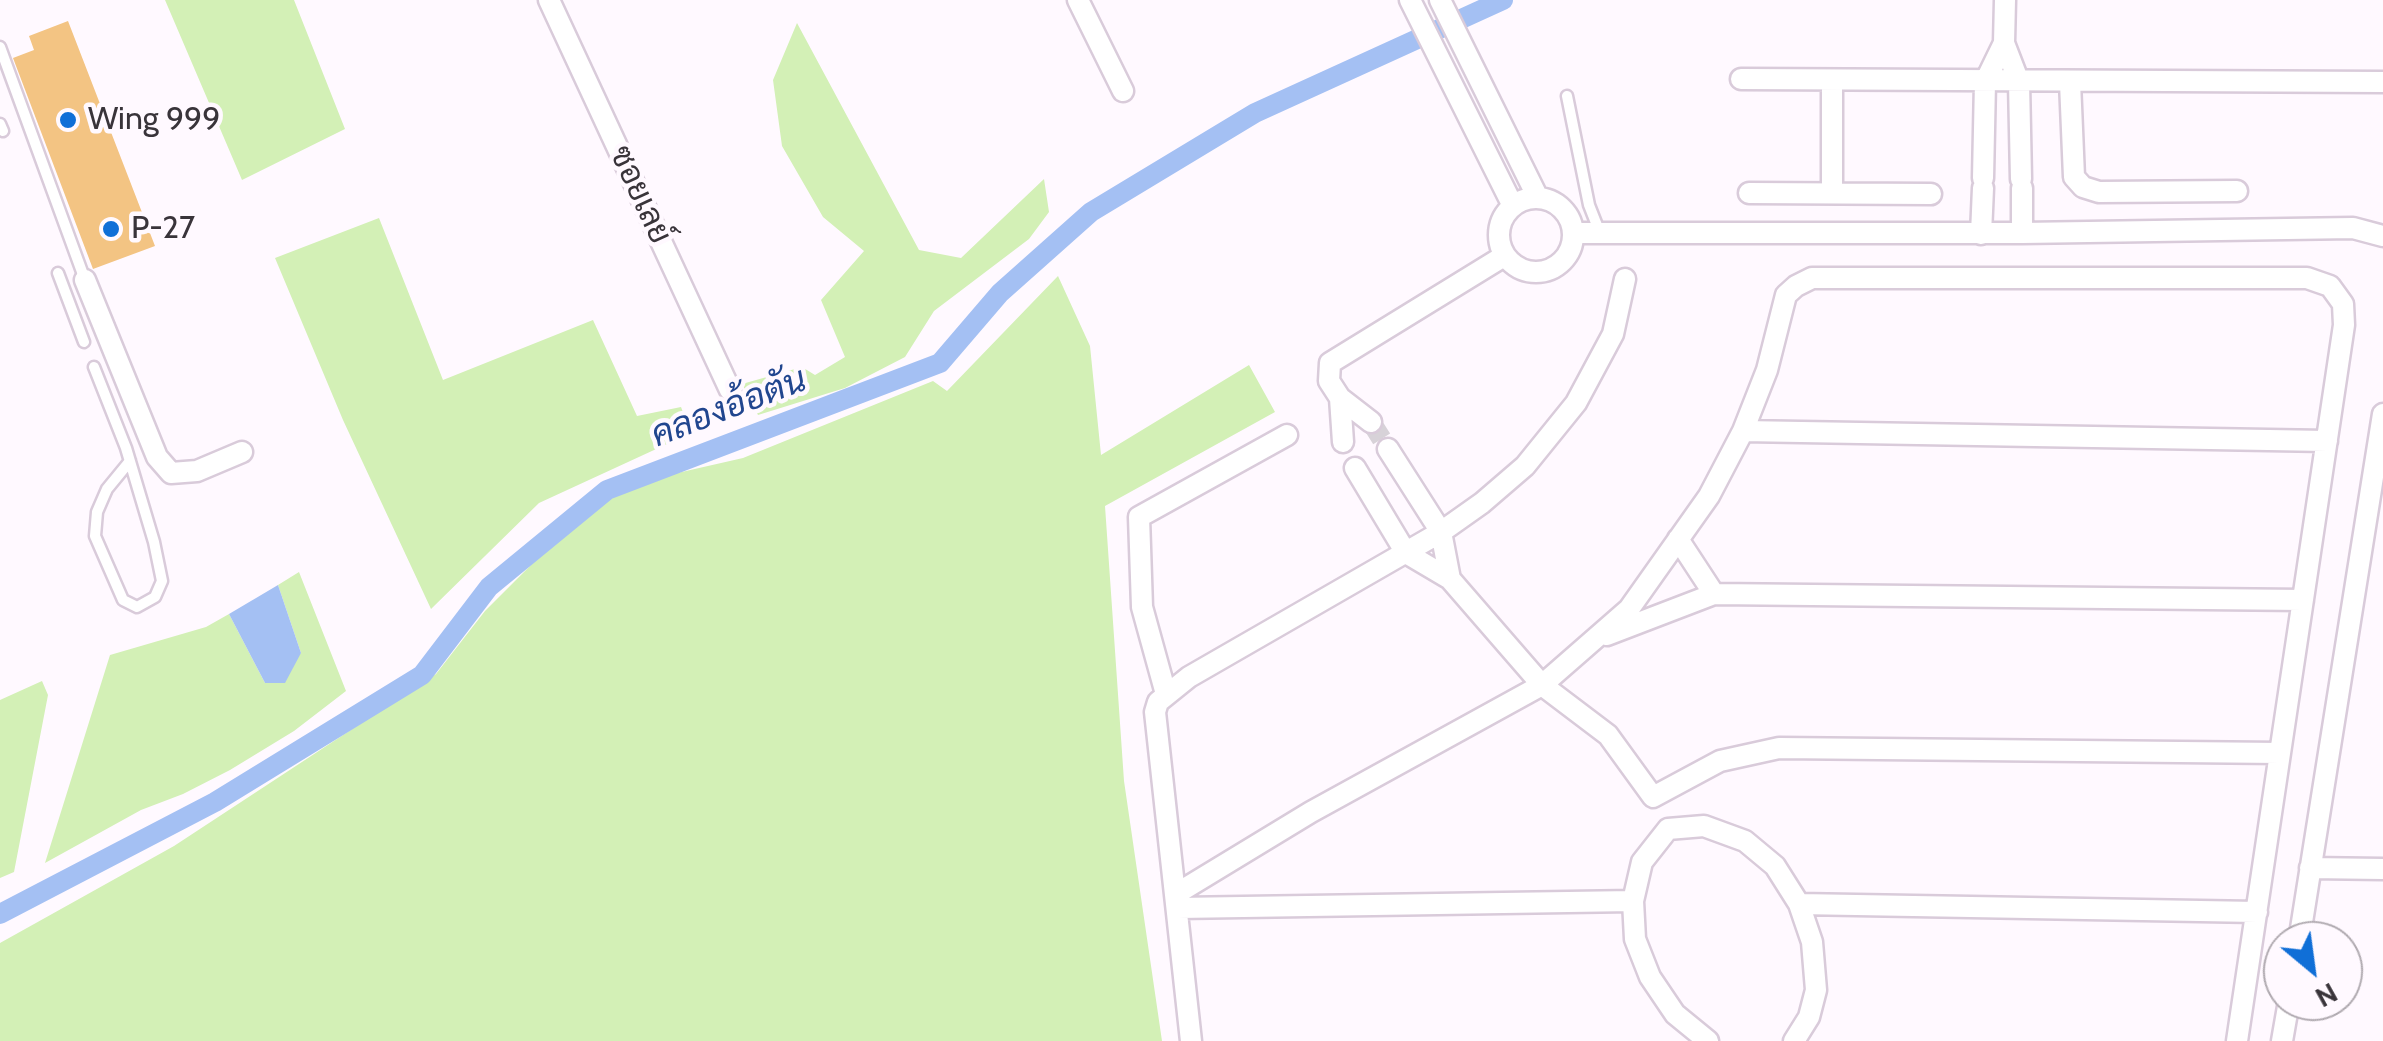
<!DOCTYPE html>
<html>
<head>
<meta charset="utf-8">
<style>
	body { margin:0 }
	#map { position:relative; width:2383px; height:1041px; overflow:hidden; background:#fff9ff; font-family:Cabin,sans-serif }
	canvas { display:block }
	.north { position:absolute; left:2263px; top:921px; width:100px; height:100px; box-sizing:border-box; background:#fff9ff; border:2px solid #b0aab0; border-radius:50%; rotate:151deg; font-size:28px; font-weight:700; line-height:40px; text-align:center; color:#39343a }
	.north::after { content:''; display:block; margin:auto; width:35px; height:45px; background:#106fd7; clip-path:polygon(50% 0,100% 100%,50% 72%,0 100%) }
</style>
</head>
<body>
<div id="map">
<canvas width="2383" height="1041"></canvas>
<div class="north">N</div>
</div>
<script>
const ctx = document.querySelector('canvas').getContext('2d');
ctx.lineJoin = 'round';
function fill(path, color) { ctx.fillStyle = color; ctx.fill(path, 'evenodd'); }
const toPath = rows => new Path2D(rows.map(r => 'M' + r).join(''));
function stroke(path, color, width, dash) { ctx.strokeStyle = color; ctx.lineWidth = width; ctx.lineCap = dash ? 'butt' : 'round'; ctx.setLineDash(dash || []); ctx.stroke(path); }
function drawText(font, color, halo, rows, align = 'center') {
  ctx.font = font + ' Cabin,Sarabun,sans-serif'; ctx.lineWidth = 9; ctx.setLineDash([]); ctx.textBaseline = 'middle'; ctx.strokeStyle = halo; ctx.fillStyle = color; for (const [text, x, y, turn = 0] of rows) {
    ctx.save(); ctx.translate(x, y); ctx.rotate((+turn || 0) * Math.PI / 180); ctx.textAlign = isNaN(turn) ? turn : align; if (halo) ctx.strokeText(text, 0, 0); ctx.fillText(text, 0, 0); ctx.restore();
  }
}
fill(toPath([
	[165,0,294,0,345,129,242,180],
	[797,23,919,250,961,258,1044,179,1049,212,1029,239,934,311,905,357,845,388,758,415,742,384,802,367,815,375,845,357,821,300,864,251,823,217,782,146,773,80],
	[379,218,443,380,593,320,637,416,681,407,691,433,539,503,431,609,343,420,275,258],
	[1058,276,1090,346,1101,455,1249,365,1275,412,1105,506,1124,781,1162,1041,0,1041,0,943,174,846,436,674,485,611,550,546,619,492,664,476,743,458,933,381,947,391],
	[299,572,346,691,294,731,230,770,183,794,141,810,45,863,110,655,206,627,229,614,265,683,301,653,278,585],
	[42,681,48,695,14,872,0,878,0,700]
]), '#d3f0b6');
fill(toPath([
	[278,585,301,653,285,683,265,683,229,614]
]), '#a4c0f3');
stroke(toPath([
	[0,914,215,802,422,675,489,587,607,490,940,363,1000,293,1091,212,1255,113,1503,0]
]), '#a4c0f3', 20);
fill(toPath([
	[68,21,155,246,93,269,13,58,34,50,29,36]
]), '#f3c483');
stroke(toPath([
	[1371,422,1388,449]
]), '#d7d2d8', 20, [20, 10]);
const lane = toPath([
	[0,47,85,280],
	[1567,96,1589,205,1600,233],
	[0,124,3,131],
	[58,273,84,342],
	[94,367,126,448,154,542,162,581,155,597,137,607,123,600,95,536,97,512,107,489,130,461]
]);
const street = toPath([
	[549,0,730,390],
	[1078,0,1123,91],
	[1410,0,1513,206],
	[1440,0,1538,198],
	[2005,0,2004,43,2019,82,2021,179],
	[1741,79,2383,82],
	[1832,80,1832,193],
	[2070,82,2074,177,2083,187,2099,192,2237,191],
	[1983,178,1985,82,2004,43],
	[2022,188,2022,233],
	[1749,193,1931,194],
	'1499 235a37 37 0 1 1 74 0a37 37 0 1 1-74 0Z',
	[1573,233,2022,233,2353,228,2383,236],
	[1981,234,1983,188],
	[85,280,157,457,171,473,197,471,242,452],
	[1340,398,1343,442],
	[1371,422,1340,398,1329,381,1330,363,1504,256],
	[1743,431,2327,441],
	[1388,449,1441,532,1450,579],
	[1355,468,1406,553,1450,579,1542,685,1608,735,1653,797,1720,761,1779,748,2280,753],
	[1678,539,1714,594],
	[1607,635,1714,594,2303,600],
	[1166,694,1142,607,1139,517,1287,435],
	[2310,868,2383,869],
	[1176,894,1311,812,1542,685,1629,609,1709,496,1743,431,1767,370,1786,295,1796,286,1812,278,2307,278,2330,286,2343,304,2344,325,2237,1041],
	[1799,904,2257,912],
	[1178,908,1633,901],
	[2299,941,2383,414],
	[1191,1041,1155,712,1158,702,1189,677,1441,532,1482,503,1525,466,1576,403,1613,334,1625,279],
	[1708,1041,1675,1014,1650,977,1635,939,1633,901,1642,862,1668,829,1704,826,1745,841,1775,866,1799,904,1812,942,1816,990,1809,1017,1794,1041],
	[2282,1041,2289,1001]
]);
stroke(lane, '#d9cbda', 15);
stroke(street, '#d9cbda', 25);
stroke(lane, '#fff', 10);
stroke(street, '#fff', 20);
for (const [x, y, r, color] of [
	[68,120,10,"#106fd7"],
	[111,229,10,"#106fd7"]
]) { const dot = new Path2D(); dot.arc(x, y, r, 0, 2 * Math.PI); ctx.fillStyle = color; ctx.fill(dot); stroke(dot, '#fff9ff', 4); }
drawText('32px', '#39343a', '#fff9ff', [
	["Wing 999",88,120],
	["P-27",131,229]
], 'left');
drawText('32px', '#39343a', '#fff9ff', [
	["ซอยเลย์",640,195,65]
]);
drawText('italic 35px', '#21468f', '#fff9ff', [
	["คลองอ้อตัน",729,408,-21]
]);
</script>
</body>
</html>
